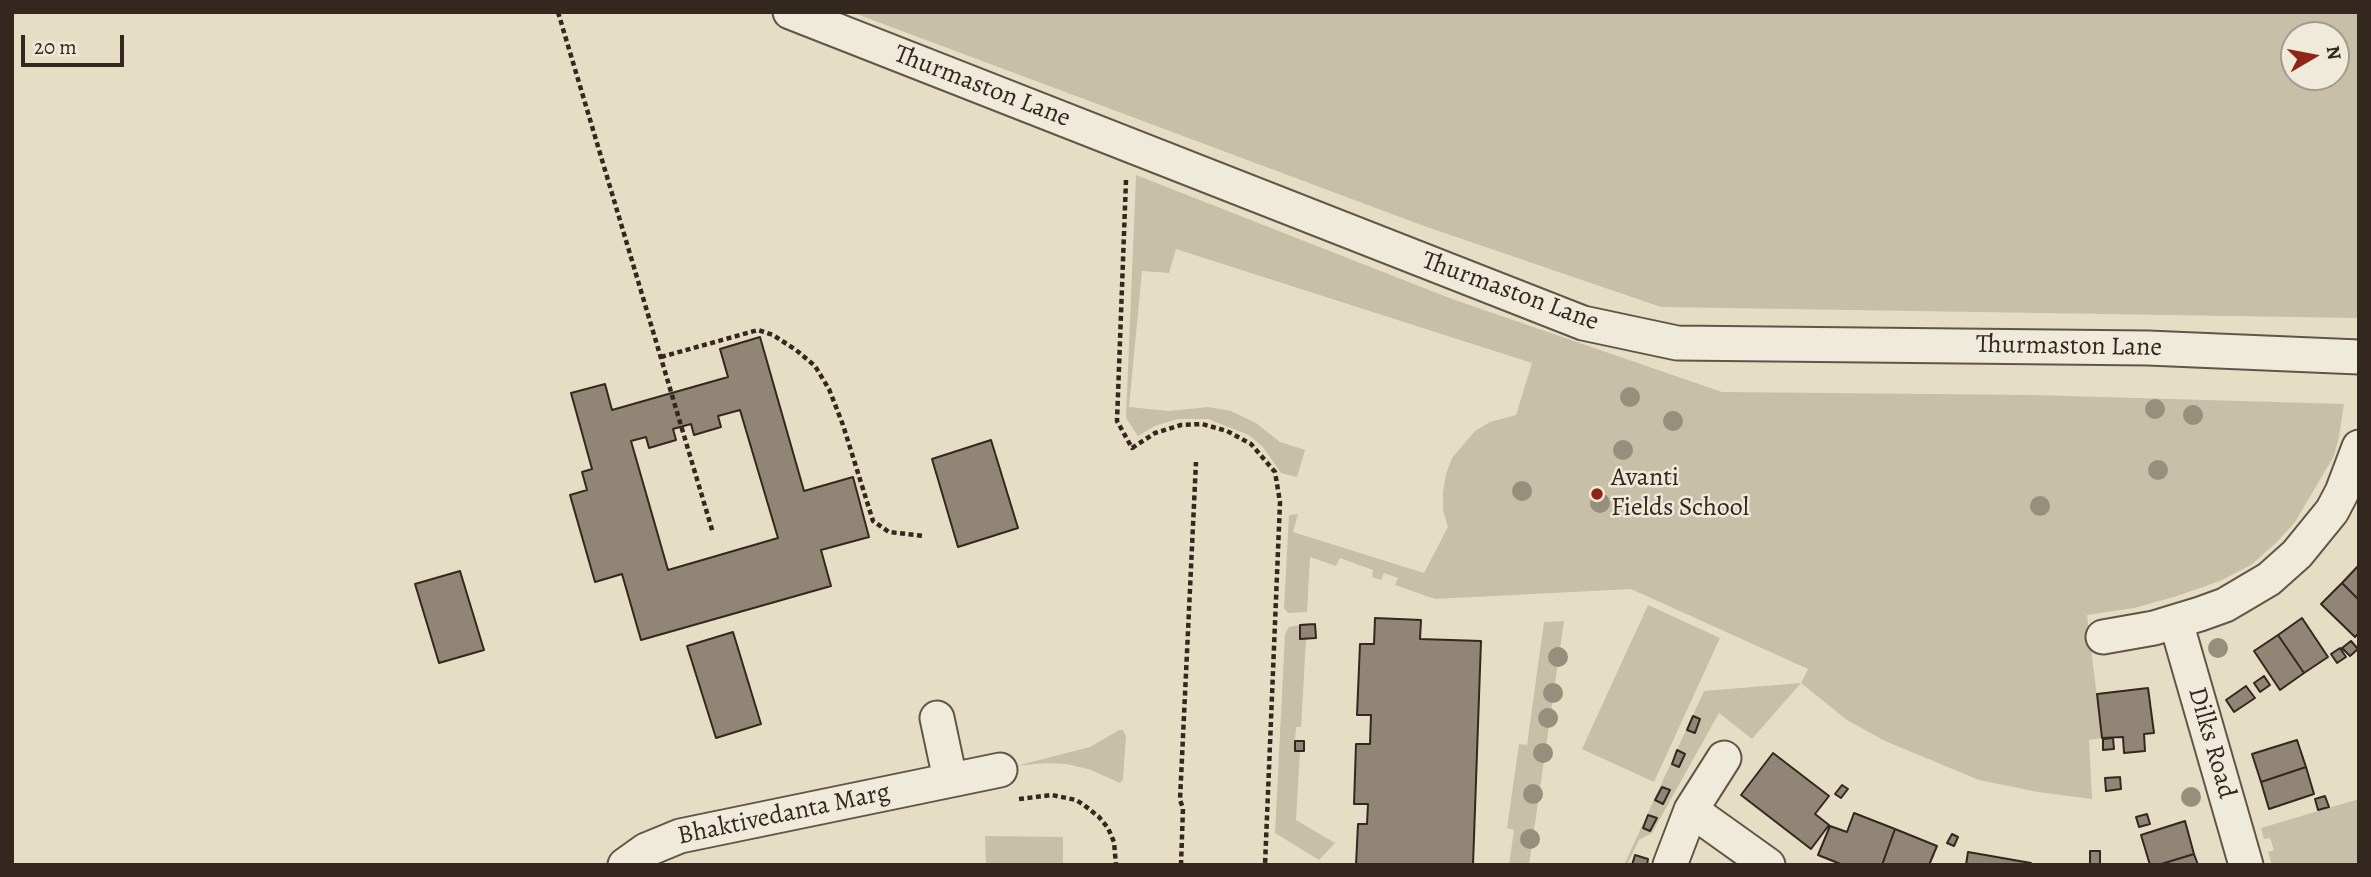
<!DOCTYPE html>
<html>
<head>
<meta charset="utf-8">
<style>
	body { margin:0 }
	#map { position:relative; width:2371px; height:877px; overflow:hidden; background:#e6dec4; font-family:Alegreya,serif }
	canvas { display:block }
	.frame { position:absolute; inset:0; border:14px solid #34271f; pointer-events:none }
	.north { position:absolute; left:2280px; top:21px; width:70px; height:70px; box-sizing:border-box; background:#efead9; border:2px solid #a49c8f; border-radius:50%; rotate:80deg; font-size:19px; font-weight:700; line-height:28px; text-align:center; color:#34271f }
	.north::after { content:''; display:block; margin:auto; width:24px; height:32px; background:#8f2418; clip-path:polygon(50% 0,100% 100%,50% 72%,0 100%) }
	.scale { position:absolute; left:21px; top:35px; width:103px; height:32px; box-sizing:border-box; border:4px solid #34271f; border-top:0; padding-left:9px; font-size:21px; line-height:24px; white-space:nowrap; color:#34271f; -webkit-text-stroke:5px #efead9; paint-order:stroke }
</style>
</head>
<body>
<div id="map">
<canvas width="2371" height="877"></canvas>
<div class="frame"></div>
<div class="north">N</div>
<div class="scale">20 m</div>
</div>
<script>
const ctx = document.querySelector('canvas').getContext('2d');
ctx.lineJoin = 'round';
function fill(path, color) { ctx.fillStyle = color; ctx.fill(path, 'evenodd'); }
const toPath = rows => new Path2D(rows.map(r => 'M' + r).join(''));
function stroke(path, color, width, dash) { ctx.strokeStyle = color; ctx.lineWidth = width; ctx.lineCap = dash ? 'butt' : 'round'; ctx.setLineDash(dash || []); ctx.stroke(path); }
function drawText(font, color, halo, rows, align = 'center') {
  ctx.font = font + ' Alegreya,serif'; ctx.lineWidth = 5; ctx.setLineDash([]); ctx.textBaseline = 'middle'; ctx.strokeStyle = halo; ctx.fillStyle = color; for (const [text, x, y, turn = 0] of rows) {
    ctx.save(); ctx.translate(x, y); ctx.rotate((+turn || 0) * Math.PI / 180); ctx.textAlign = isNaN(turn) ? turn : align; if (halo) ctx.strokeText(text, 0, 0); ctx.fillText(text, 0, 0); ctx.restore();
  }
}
fill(toPath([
	[851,12,2359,12,2359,318,1661,307,1424,226],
	[2336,35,2336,77,2294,77,2294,35],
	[1136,175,1452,299,1722,392,2034,395,2344,404,2339,437,2334,456,2295,522,2277,542,2251,565,2220,581,2174,597,2134,608,2087,615,2102,738,2089,740,2092,799,2038,792,1979,780,1885,741,1847,720,1801,683,1752,739,1719,713,1652,833,1639,840,1627,865,1624,865,1704,691,1801,683,1808,669,1631,589,1435,599,1395,585,1398,578,1384,573,1381,580,1372,577,1373,570,1340,558,1336,566,1310,557,1307,612,1288,613,1284,608,1289,515,1298,514,1293,532,1424,573,1448,527,1443,510,1443,492,1446,474,1452,458,1475,431,1490,422,1516,415,1532,363,1176,249,1169,273,1142,271,1129,407,1169,411,1208,407,1231,411,1256,423,1280,442,1305,450,1297,477,1281,473,1263,447,1249,435,1208,419,1177,419,1155,426,1138,436,1126,418],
	[1648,605,1720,638,1654,782,1582,749],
	[1564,621,1529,865,1509,865,1514,830,1507,828,1519,744,1527,745,1544,622],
	[1300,625,1300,639,1306,639,1301,727,1296,727,1295,741,1295,751,1300,751,1296,820,1335,843,1319,860,1275,833,1285,634,1289,627],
	[1119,730,1123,730,1126,736,1123,779,1120,783,1091,770,1067,764,1046,763,1016,766,1090,747],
	[2359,799,2359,865,2272,865,2268,852,2274,850,2270,838,2264,839,2261,828],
	[985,836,1063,837,1063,865,986,865]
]), '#c8bfa8');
const building = toPath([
	[760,337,804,491,853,477,869,537,821,550,831,586,641,640,622,574,595,582,570,495,587,490,582,472,592,469,571,393,605,384,612,410,728,377,720,349,760,337],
	[740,410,778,538,668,570,631,441,646,437,649,448,676,440,673,429,691,424,694,435,721,427,718,416,740,410],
	[991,440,1018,528,958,547,932,459,991,440],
	[2359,565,2359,600,2342,583,2359,565],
	[460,571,484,650,439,663,415,584,460,571],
	[2342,583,2359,600,2359,633,2355,637,2321,604,2342,583],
	[1375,618,1421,620,1420,639,1481,641,1473,865,1356,865,1358,824,1367,824,1368,804,1354,804,1356,744,1370,744,1371,715,1357,715,1360,644,1374,644,1375,618],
	[2302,618,2328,657,2304,673,2278,635,2302,618],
	[1315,624,1316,638,1300,639,1300,625,1315,624],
	[733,632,761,724,716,738,687,646,733,632],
	[2278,635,2304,673,2280,690,2254,651,2278,635],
	[2351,641,2358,649,2350,656,2342,648,2351,641],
	[2340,648,2346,657,2337,663,2331,654,2340,648],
	[2264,676,2270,685,2260,692,2254,683,2264,676],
	[2246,686,2255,698,2234,712,2226,700,2246,686],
	[2148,688,2154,733,2144,734,2145,751,2124,753,2123,737,2102,738,2097,694,2148,688],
	[1693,716,1700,719,1695,733,1687,730,1693,716],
	[2113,738,2114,749,2103,750,2103,739,2113,738],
	[2297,740,2306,767,2261,782,2252,754,2297,740],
	[1295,741,1304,741,1304,751,1295,751,1295,741],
	[1677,750,1685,754,1679,767,1672,764,1677,750],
	[1773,753,1829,796,1815,814,1829,825,1811,849,1741,795,1773,753],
	[2306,767,2314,794,2269,809,2261,782,2306,767],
	[2120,777,2121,789,2106,791,2105,778,2120,777],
	[1842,785,1848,789,1841,798,1835,794,1842,785],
	[1662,787,1670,790,1663,804,1655,800,1662,787],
	[2325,796,2329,807,2318,810,2315,799,2325,796],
	[1854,813,1895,829,1882,865,1843,865,1818,855,1830,826,1847,832,1854,813],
	[2147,814,2150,824,2139,827,2136,817,2147,814],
	[1648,815,1657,818,1650,831,1643,828,1648,815],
	[2185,821,2194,854,2158,865,2150,865,2141,835,2185,821],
	[1895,829,1937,846,1929,865,1882,865,1895,829],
	[1952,834,1958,837,1954,846,1947,843,1952,834],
	[2090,851,2100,851,2100,865,2090,865,2090,851],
	[1968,852,2031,863,2030,865,1966,865,1968,852],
	[2194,854,2198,865,2158,865,2194,854],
	[1635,855,1648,859,1647,865,1632,865,1635,855]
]);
fill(building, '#918675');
stroke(building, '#34271f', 2);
const minor = toPath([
	[790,12,1583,323,1677,343,2148,348,2359,357],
	[2176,622,2246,865],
	[2103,637,2154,628,2200,614,2225,605,2269,579,2297,554,2332,511,2342,492,2359,447],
	[937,718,950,779],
	[1691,810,1768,865],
	[625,865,646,850,680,836,1000,770],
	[1670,865,1691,810,1724,758]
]);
stroke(minor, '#605548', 37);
stroke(toPath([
	[558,12,713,533],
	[1126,180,1117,421,1132,448,1155,433,1181,425,1202,424,1227,431,1251,444,1275,472,1280,502,1265,865],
	[661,357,758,330,773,335,796,350,815,366,829,389,843,425,873,521,889,532,924,536],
	[1019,799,1052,795,1076,800,1084,805,1099,817,1108,828,1114,842,1116,865],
	[1181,865,1183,808,1180,800,1196,462]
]), '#34271f', 4.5, [5, 3.5]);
stroke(minor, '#efead9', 33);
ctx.fillStyle = '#988e7c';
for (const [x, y] of [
	[1630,397],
	[2155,409],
	[2193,415],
	[1673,421],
	[1623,450],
	[2158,470],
	[1522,491],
	[1600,503],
	[2040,506],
	[2218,648],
	[1558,657],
	[1553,693],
	[1548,718],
	[1543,753],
	[1533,794],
	[2191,797],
	[1530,839]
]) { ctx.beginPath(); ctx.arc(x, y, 10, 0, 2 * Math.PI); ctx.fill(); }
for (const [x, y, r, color] of [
	[1597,494,7,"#8f2418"]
]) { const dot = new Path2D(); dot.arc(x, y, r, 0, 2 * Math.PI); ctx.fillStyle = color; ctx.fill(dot); stroke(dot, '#efead9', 2.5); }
drawText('26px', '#34271f', '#efead9', [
	["Thurmaston Lane",982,87,21],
	["Thurmaston Lane",1510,292,20],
	["Thurmaston Lane",2069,347,1],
	["Dilks Road",2211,743,74],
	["Bhaktivedanta Marg",784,815,-12]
]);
drawText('26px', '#34271f', '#efead9', [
	["Avanti",1611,479],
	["Fields School",1611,509]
], 'left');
</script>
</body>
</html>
